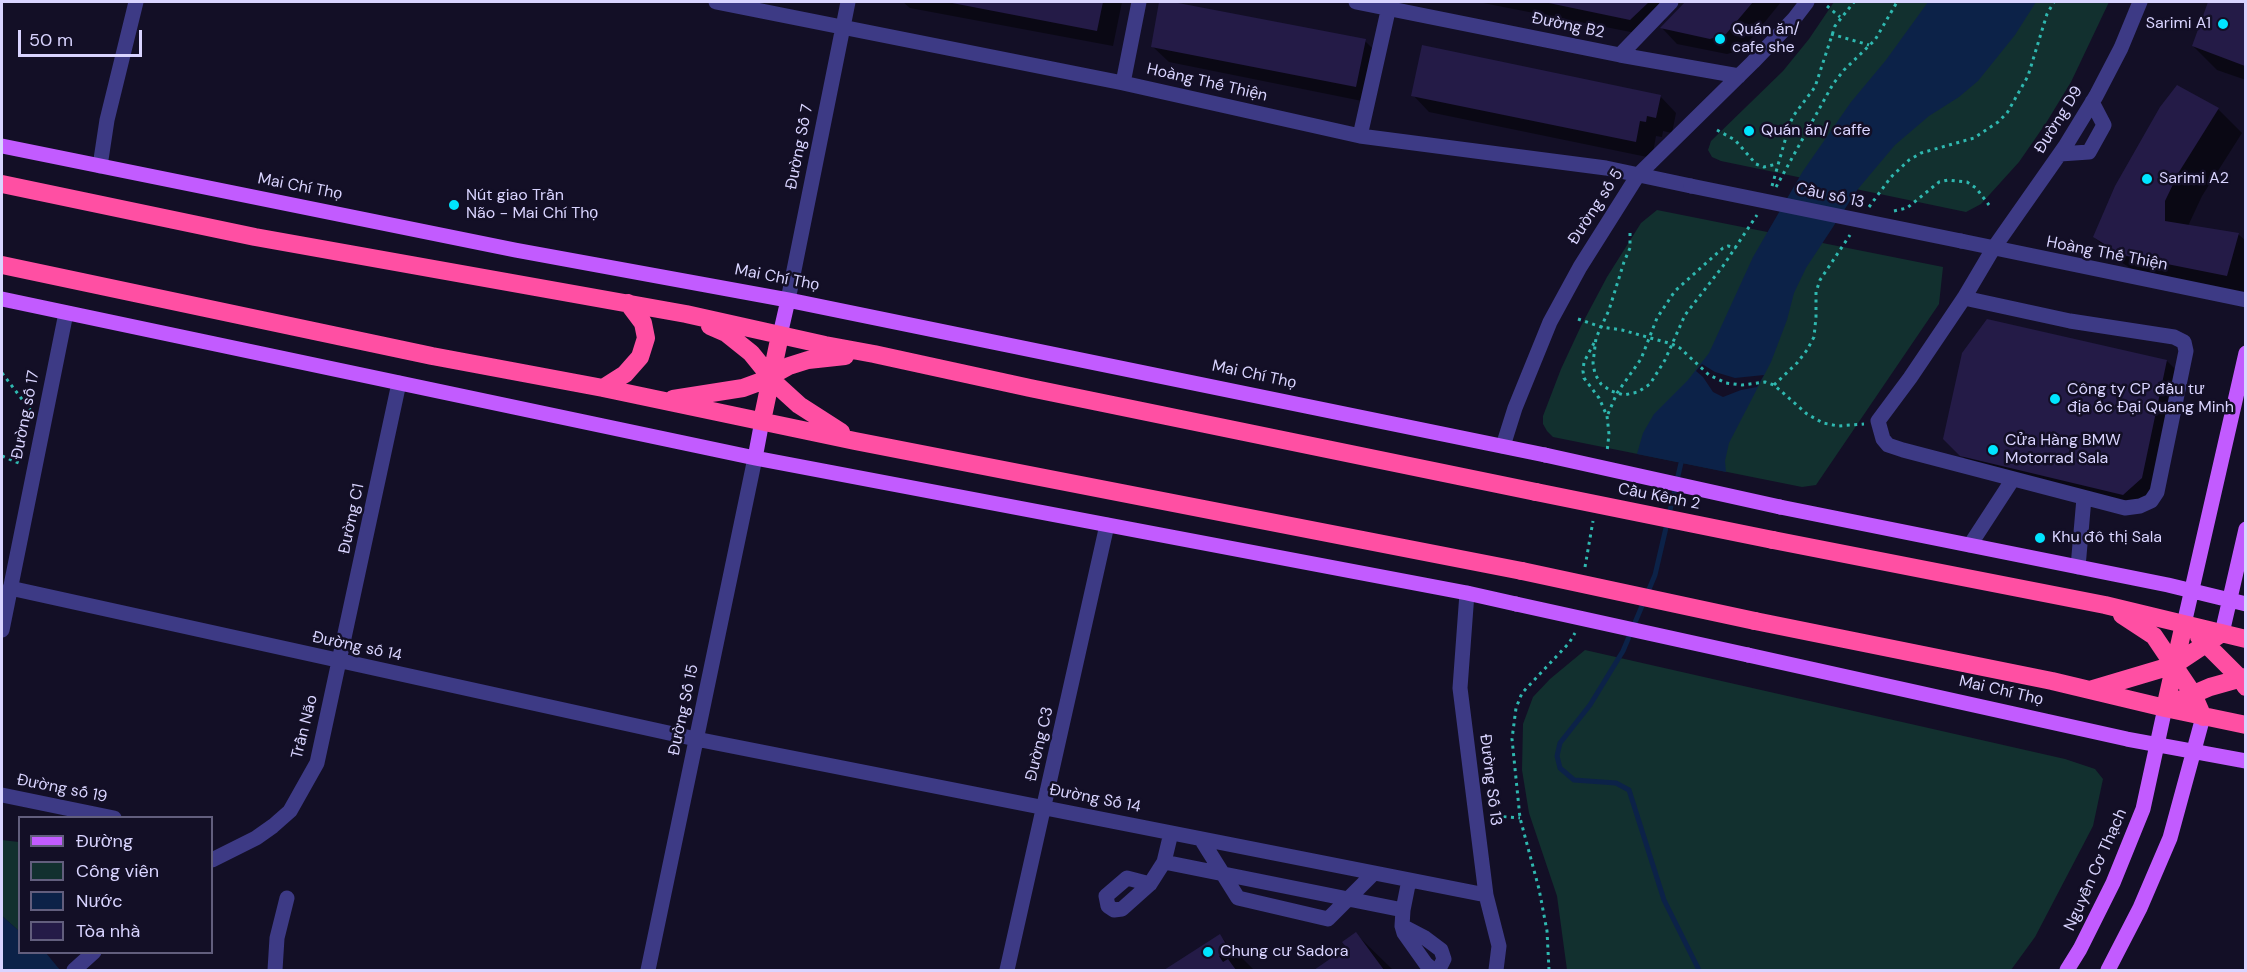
<!DOCTYPE html>
<html>
<head>
<meta charset="utf-8">
<style>
	body { margin:0 }
	#map { position:relative; width:2247px; height:972px; overflow:hidden; background:#130f26; font-family:"DM Sans",sans-serif }
	canvas { display:block }
	.frame { position:absolute; inset:0; border:3px solid #d9d4ff; pointer-events:none }
	.legend { position:absolute; left:18px; top:816px; width:195px; height:138px; box-sizing:border-box; background:#130f26; border:2px solid #625e7d; margin:0; padding:8px 10px; list-style:none; font-size:18px; color:#d9d4ff }
	.legend li { display:flex; align-items:center; gap:12px; height:30px }
	.legend b { width:30px; border:2px solid #625e7d }
	.scale { position:absolute; left:18px; top:30px; width:124px; height:27px; box-sizing:border-box; border:3px solid #d9d4ff; border-top:0; padding-left:8px; font-size:18px; line-height:21px; white-space:nowrap; color:#d9d4ff; -webkit-text-stroke:4px #130f26; paint-order:stroke }
</style>
</head>
<body>
<div id="map">
<canvas width="2247" height="972"></canvas>
<div class="frame"></div>
<ul class="legend">
<li><b style="height:8px;background:#c25bff"></b>Đường</li>
<li><b style="height:16px;background:#12302f"></b>Công viên</li>
<li><b style="height:16px;background:#0c2248"></b>Nước</li>
<li><b style="height:16px;background:#241b47"></b>Tòa nhà</li>
</ul>
<div class="scale">50 m</div>
</div>
<script>
const ctx = document.querySelector('canvas').getContext('2d');
ctx.lineJoin = 'round';
function fill(path, color) { ctx.fillStyle = color; ctx.fill(path, 'evenodd'); }
const toPath = rows => new Path2D(rows.map(r => 'M' + r).join(''));
function stroke(path, color, width, dash) { ctx.strokeStyle = color; ctx.lineWidth = width; ctx.lineCap = dash ? 'butt' : 'round'; ctx.setLineDash(dash || []); ctx.stroke(path); }
function drawText(font, color, halo, rows, align = 'center') {
  ctx.font = font + ' "DM Sans",sans-serif'; ctx.lineWidth = 5; ctx.setLineDash([]); ctx.textBaseline = 'middle'; ctx.strokeStyle = halo; ctx.fillStyle = color; for (const [text, x, y, turn = 0] of rows) {
    ctx.save(); ctx.translate(x, y); ctx.rotate((+turn || 0) * Math.PI / 180); ctx.textAlign = isNaN(turn) ? turn : align; if (halo) ctx.strokeText(text, 0, 0); ctx.fillText(text, 0, 0); ctx.restore();
  }
}
fill(toPath([
	[1834,2,2109,2,2071,82,2046,123,2019,162,1981,204,1966,212,1721,161,1712,157,1708,150,1711,141,1783,71,1809,39],
	[1657,210,1943,267,1939,304,1816,485,1802,487,1553,437,1547,431,1543,424,1543,416,1561,369,1581,326,1607,277,1641,223],
	[1585,650,2065,759,2095,769,2103,779,2093,826,2035,937,2011,970,1567,970,1557,896,1529,813,1522,770,1523,724,1533,697,1550,679],
	[2,840,19,842,19,931,2,916]
]), '#12302f');
fill(toPath([
	[1928,2,2036,2,2015,35,1978,81,1959,97,1929,116,1895,145,1858,189,1806,268,1794,293,1787,320,1771,362,1729,443,1725,461,1726,472,1637,454,1643,433,1654,414,1688,380,1709,353,1753,257,1803,171,1851,102,1886,60],
	[2,916,19,931,20,952,46,953,60,970,2,970]
]), '#0c2248');
fill(toPath([
	[1702,364,1715,372,1735,378,1764,375,1757,387,1741,390,1723,397,1713,392,1703,377,1696,371]
]), '#130f26');
fill(toPath([
	[903,2,1122,2,1113,46,910,8],
	[1161,2,1365,41,1381,57,1372,103,1169,62,1152,46],
	[1478,2,1667,2,1665,20,1646,35],
	[1687,2,1781,2,1742,50,1727,54,1677,44,1662,28],
	[2209,2,2246,2,2246,80,2217,70,2193,46],
	[2178,87,2218,109,2242,133,2202,196,2188,226,2238,234,2246,241,2246,298,2147,279,2118,260,2094,237],
	[1413,95,1660,96,1676,113,1672,133,1663,131,1662,137,1656,136,1652,158,1429,112],
	[2167,361,2183,377,2157,494,2140,510,1978,472,1945,438],
	[1356,934,1393,970,1317,970,1340,954,1344,958,1352,953],
	[1220,936,1254,970,1167,970]
]), '#0007');
stroke(toPath([
	[1681,463,1655,575,1623,651,1590,705,1560,743,1557,756,1560,768,1574,780,1616,783,1629,790,1664,900,1699,970]
]), '#0c2248', 5);
fill(toPath([
	[947,2,1103,2,1097,31],
	[1159,2,1173,2,1366,39,1356,87,1151,47],
	[1544,2,1649,2,1630,20],
	[1685,2,1753,2,1726,34,1710,39,1660,28],
	[2208,2,2246,2,2245,66,2192,46],
	[1422,45,1661,95,1656,118,1647,116,1646,122,1640,121,1636,142,1411,96],
	[2177,85,2219,108,2179,172,2165,201,2165,221,2239,233,2227,276,2122,255,2093,237,2115,186,2160,107],
	[1987,319,2167,360,2142,478,2123,495,1960,456,1943,439,1962,353],
	[1356,932,1384,970,1314,970,1340,952,1343,957,1350,952,1342,942],
	[1220,934,1229,949,1219,956,1223,962,1228,959,1236,970,1164,970]
]), '#241b47');
stroke(toPath([
	[1827,6,1840,17],
	[1831,34,1869,45],
	[1717,130,1735,140,1756,164,1764,167,1777,164],
	[1772,186,1790,123,1794,115,1815,87,1835,26,1854,2],
	[1776,187,1833,84,1844,70,1875,40,1897,2],
	[1869,207,1891,177,1909,160,1921,153,1974,138,1998,122,2007,113,2028,76,2047,14,2054,2],
	[1894,211,1907,208,1939,182,1948,180,1967,182,1976,188,1989,205],
	[1630,233,1630,248,1624,262,1609,310,1596,338,1593,363,1595,374,1601,384,1611,391,1624,395,1638,392,1650,384,1665,360,1685,315,1723,266,1757,215],
	[1578,319,1601,327,1622,330,1672,344,1680,348,1709,375,1726,383,1742,385,1765,382,1774,385,1807,414,1823,423,1838,426,1864,424],
	[1594,343,1584,362,1583,371,1584,378,1599,398,1607,416,1609,434,1607,452],
	[2,373,31,411],
	[1774,385,1797,363,1807,350,1814,337,1816,317,1816,292,1820,280,1850,235],
	[1608,414,1617,393,1641,359,1657,318,1675,291,1723,248,1728,246,1736,248],
	[2,456,21,464],
	[1585,567,1593,521],
	[1496,816,1520,818],
	[1549,970,1547,931,1539,889,1520,818,1512,739,1516,708,1522,693,1569,643,1575,633]
]), '#2fb8b0', 3, [3, 4.5]);
stroke(toPath([
	[716,2,1123,83,1360,136,1606,168,1691,186],
	[1356,2,1620,55,1739,76],
	[1620,55,1671,2],
	[1123,83,1139,2],
	[1360,136,1390,2],
	[2060,154,2089,152,2104,125,2092,102],
	[100,166,107,120,136,2],
	[1961,241,2246,300],
	[1964,298,2070,321,2174,337,2184,342,2186,351,2157,492,2151,501,2140,506,2125,508,1903,450,1888,445,1883,439,1878,421,1910,378,1964,298,1993,249,2066,145,2096,96,2121,48,2140,2],
	[788,300,848,2],
	[1503,446,1515,408,1550,322,1580,267,1638,175,1753,62,1794,19,1807,2],
	[1970,545,2013,479],
	[2078,567,2084,498],
	[10,588,696,739,1486,895],
	[1467,593,1460,688,1486,895,1499,946,1496,970],
	[2,630,66,313],
	[2,795,114,818],
	[1201,839,1238,898,1328,919,1374,873],
	[212,860,256,838,273,826,290,811,317,763,399,383],
	[1164,862,1403,910],
	[1150,884,1127,878,1106,896,1108,906,1114,910,1122,909,1150,884,1164,862,1171,833],
	[1402,926,1425,938,1441,950,1444,959,1439,969,1432,969,1426,964,1404,933,1402,926,1403,910,1409,880],
	[74,970,94,952],
	[275,970,277,938,287,898],
	[648,970,755,458],
	[1007,970,1107,525]
]), '#3d3a85', 15);
stroke(toPath([
	[2,146,515,250,788,300,1545,455],
	[2,299,755,458,1467,593,1516,604],
	[780,335,788,300],
	[755,458,762,421],
	[1780,507,2168,585,2246,604],
	[2184,624,2246,353],
	[2222,633,2246,529],
	[1748,655,2127,739,2246,761],
	[2067,970,2080,949,2113,883,2143,809,2165,708],
	[2108,970,2140,908,2170,838,2203,717]
]), '#c25bff', 15);
stroke(toPath([
	[2,184,255,237,686,314,825,345,874,354,1030,388,1536,492],
	[2,265,432,356,603,388,855,441,1522,571],
	[710,326,726,333,751,353,777,385,799,405,841,432],
	[603,388,625,374,640,357,646,338,643,323,628,303],
	[673,399,743,388,762,381,789,366,808,360,845,356],
	[762,421,780,335],
	[1773,540,2105,605,2246,639],
	[2122,615,2154,636,2193,694,2203,717],
	[1755,621,2052,681,2165,708,2246,725],
	[2199,637,2240,678,2246,687],
	[2090,690,2174,665,2222,633],
	[2182,699,2210,687,2246,677],
	[2165,708,2184,624]
]), '#ff4fa3', 18);
stroke(toPath([
	[1691,186,1961,241]
]), '#3d3a85', 15);
stroke(toPath([
	[1545,455,1780,507],
	[1516,604,1748,655]
]), '#c25bff', 15);
stroke(toPath([
	[1536,492,1773,540],
	[1522,571,1755,621]
]), '#ff4fa3', 18);
for (const [x, y, r, color] of [
	[2223,24,6,"#00e5ff"],
	[1720,39,6,"#00e5ff"],
	[1749,131,6,"#00e5ff"],
	[2147,179,6,"#00e5ff"],
	[454,205,6,"#00e5ff"],
	[2055,399,6,"#00e5ff"],
	[1993,450,6,"#00e5ff"],
	[2040,538,6,"#00e5ff"],
	[1208,952,6,"#00e5ff"]
]) { const dot = new Path2D(); dot.arc(x, y, r, 0, 2 * Math.PI); ctx.fillStyle = color; ctx.fill(dot); stroke(dot, '#130f26', 2); }
drawText('16px', '#d9d4ff', '#130f26', [
	["Sarimi A1",2211,24,"right"],
	["Quán ăn/",1732,30],
	["cafe she",1732,48],
	["Quán ăn/ caffe",1761,131],
	["Sarimi A2",2159,179],
	["Nút giao Trần",466,196],
	["Não - Mai Chí Thọ",466,214],
	["Công ty CP đầu tư",2067,390],
	["địa ốc Đại Quang Minh",2067,408],
	["Cửa Hàng BMW",2005,441],
	["Motorrad Sala",2005,459],
	["Khu đô thị Sala",2052,538],
	["Chung cư Sadora",1220,952]
], 'left');
drawText('16px', '#d9d4ff', '#130f26', [
	["Đường B2",1568,26,12],
	["Hoàng Thế Thiện",1207,83,13],
	["Đường D9",2059,120,-58],
	["Đường Số 7",800,147,-79],
	["Mai Chí Thọ",300,187,11],
	["Cầu số 13",1830,196,12],
	["Đường số 5",1596,207,-57],
	["Hoàng Thế Thiện",2107,254,11],
	["Mai Chí Thọ",777,278,11],
	["Mai Chí Thọ",1254,375,12],
	["Đường số 17",26,415,-79],
	["Cầu Kênh 2",1659,497,11],
	["Đường C1",352,519,-78],
	["Đường số 14",357,647,12],
	["Mai Chí Thọ",2001,691,13],
	["Đường Số 15",684,710,-78],
	["Trần Não",305,727,-76],
	["Đường C3",1040,744,-77],
	["Đường Số 13",1490,780,83],
	["Đường số 19",62,789,11],
	["Đường Số 14",1095,799,11],
	["Nguyễn Cơ Thạch",2096,870,-66]
]);
</script>
</body>
</html>
